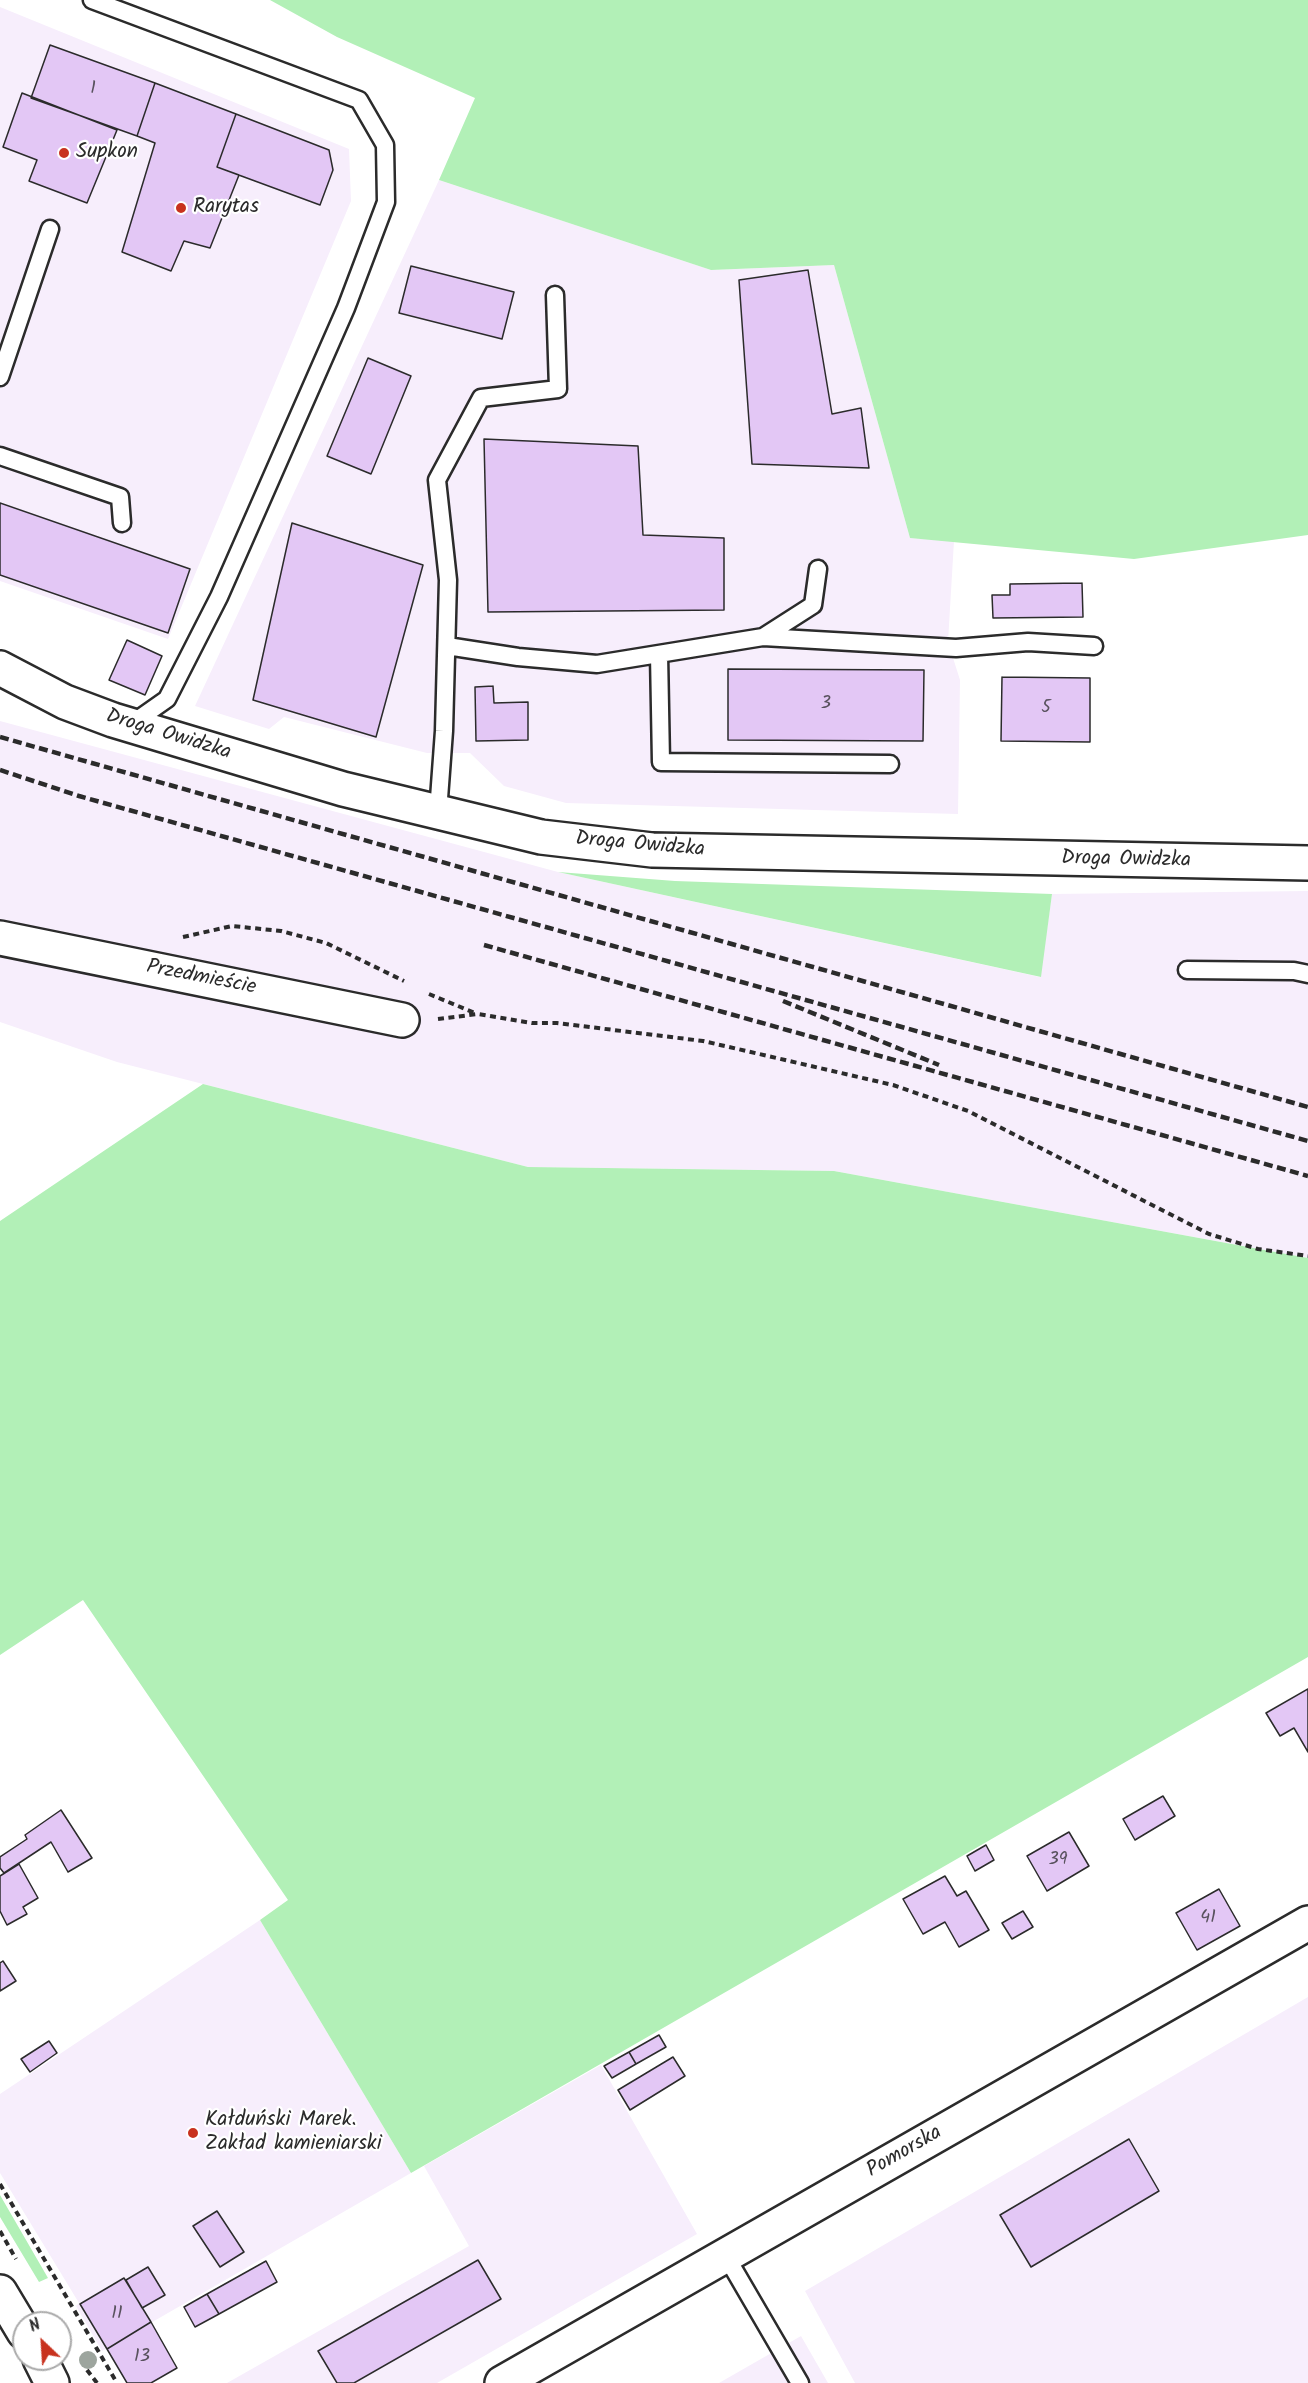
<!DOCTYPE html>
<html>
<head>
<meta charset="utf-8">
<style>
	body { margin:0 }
	#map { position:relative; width:1308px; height:2383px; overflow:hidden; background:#fff; font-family:Kalam,sans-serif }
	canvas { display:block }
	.north { position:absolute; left:12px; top:2311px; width:60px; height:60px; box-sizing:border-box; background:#fff; border:2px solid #aaa; border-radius:50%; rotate:335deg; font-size:16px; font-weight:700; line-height:24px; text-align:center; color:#2b2b2b }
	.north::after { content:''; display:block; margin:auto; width:21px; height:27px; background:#c8321e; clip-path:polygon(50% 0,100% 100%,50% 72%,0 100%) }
</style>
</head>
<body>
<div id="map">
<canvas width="1308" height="2383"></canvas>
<div class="north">N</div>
</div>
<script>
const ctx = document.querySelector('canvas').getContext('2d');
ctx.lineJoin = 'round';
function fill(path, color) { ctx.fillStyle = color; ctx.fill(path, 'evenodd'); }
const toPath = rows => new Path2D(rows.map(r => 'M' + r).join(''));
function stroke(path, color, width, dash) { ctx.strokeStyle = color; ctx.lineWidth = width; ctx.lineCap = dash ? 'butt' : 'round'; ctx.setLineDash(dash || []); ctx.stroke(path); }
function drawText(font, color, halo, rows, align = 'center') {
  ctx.font = font + ' Kalam,sans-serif'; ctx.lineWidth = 4.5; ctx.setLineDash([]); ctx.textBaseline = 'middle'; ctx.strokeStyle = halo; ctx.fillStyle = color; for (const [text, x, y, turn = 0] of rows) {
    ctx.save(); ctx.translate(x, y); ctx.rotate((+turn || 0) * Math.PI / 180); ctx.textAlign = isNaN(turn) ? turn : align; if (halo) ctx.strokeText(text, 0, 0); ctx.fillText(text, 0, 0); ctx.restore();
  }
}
fill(toPath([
	[0,7,349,149,351,201,168,639,0,581],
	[439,180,711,270,834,265,910,538,954,541,948,642,960,680,958,814,566,803,504,786,470,753,427,753,284,717,269,729,195,706],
	[0,721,558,872,1040,977,1052,894,1308,891,1308,1258,834,1171,528,1167,117,1062,0,1022],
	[260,1920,411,2173,102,2351,76,2306,79,2303,0,2173,0,2094],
	[1308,1997,1308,2383,855,2383,805,2291],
	[601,2065,697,2234,437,2383,227,2383,469,2246,424,2166],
	[801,2336,828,2383,719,2383]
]), '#f7eefc');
fill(toPath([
	[270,0,1308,0,1308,535,1134,559,910,538,834,265,711,270,439,180,475,98,337,37],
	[558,872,675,881,1052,894,1041,977],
	[203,1084,528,1167,834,1171,1308,1258,1308,1657,411,2173,260,1920,288,1900,83,1600,0,1655,0,1221],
	[0,2195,48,2278,39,2282,0,2217]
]), '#b2f0b7');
const building = toPath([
	[50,45,155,83,137,136,31,98,50,45],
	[155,83,236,114,217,167,239,175,210,248,184,241,171,271,122,252,155,143,137,136,155,83],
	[22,93,117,130,87,203,29,181,37,160,3,147,22,93],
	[236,114,329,150,333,170,320,205,217,167,236,114],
	[411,266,514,292,502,339,399,313,411,266],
	[808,270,832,414,861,408,869,468,752,464,739,280,808,270],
	[368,358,411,376,371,474,327,456,368,358],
	[484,439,638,446,643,535,724,538,724,610,488,612,484,439],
	[0,503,190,569,168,633,0,575,0,503],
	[292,523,423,565,376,737,253,700,292,523],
	[1082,583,1083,617,993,618,992,595,1010,595,1010,584,1082,583],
	[127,640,162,656,145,695,109,680,127,640],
	[728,669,924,670,923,741,728,740,728,669],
	[1002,677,1090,678,1090,742,1001,741,1002,677],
	[493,686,494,703,528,702,528,740,476,741,475,687,493,686],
	[1308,1689,1308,1752,1294,1728,1280,1736,1266,1713,1308,1689],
	[1163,1796,1175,1816,1135,1840,1123,1819,1163,1796],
	[61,1810,92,1858,68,1872,51,1842,4,1873,0,1868,0,1857,27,1839,25,1835,61,1810],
	[1069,1832,1089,1866,1047,1891,1027,1856,1069,1832],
	[986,1845,994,1860,975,1871,967,1856,986,1845],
	[19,1864,38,1898,23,1907,27,1914,7,1925,0,1911,0,1876,19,1864],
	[945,1876,957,1896,966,1891,989,1930,959,1947,945,1922,923,1934,903,1899,945,1876],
	[1219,1889,1240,1926,1197,1950,1176,1913,1219,1889],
	[1023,1911,1033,1927,1012,1939,1002,1923,1023,1911],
	[3,1961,16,1981,0,1991,0,1963,3,1961],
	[659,2035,666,2047,636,2064,629,2052,659,2035],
	[49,2041,57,2053,30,2072,21,2059,49,2041],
	[629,2052,636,2064,612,2078,604,2066,629,2052],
	[673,2057,685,2076,630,2110,618,2090,673,2057],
	[1129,2139,1159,2191,1031,2267,1000,2215,1129,2139],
	[217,2211,244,2252,220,2267,193,2226,217,2211],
	[478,2260,501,2299,354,2383,337,2383,318,2351,478,2260],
	[266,2261,277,2282,219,2314,207,2294,266,2261],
	[148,2267,165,2295,142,2308,126,2280,148,2267],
	[124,2278,151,2322,107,2349,80,2304,124,2278],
	[207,2294,219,2314,195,2327,184,2307,207,2294],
	[151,2322,177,2368,151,2383,127,2383,107,2349,151,2322]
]);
fill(building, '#e3c7f5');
stroke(building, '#2b2b2b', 1.5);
const service = toPath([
	[92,0,359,100,385,145,386,202,346,308,219,597,167,699,130,725],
	[0,377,50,229],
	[0,456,120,497,122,523],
	[763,637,956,648,1028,642,1094,646],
	[447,646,518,657,597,664,763,637,813,605,818,569],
	[659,654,661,762,890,764],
	[438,812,444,731,448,580,437,480,481,398,558,389,555,295],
	[1187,970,1294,971,1308,974],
	[726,2256,800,2383]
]);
const minor = toPath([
	[0,938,402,1020],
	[502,2383,1308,1923]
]);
const tertiary = toPath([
	[0,668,65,702,113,720,343,789,541,837,652,850,1308,863]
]);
const secondary = toPath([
	[0,2292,24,2332],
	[40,2359,52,2383]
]);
stroke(service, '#2b2b2b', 21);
stroke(minor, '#2b2b2b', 38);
stroke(tertiary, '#2b2b2b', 38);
stroke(secondary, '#2b2b2b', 38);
stroke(toPath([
	[183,937,232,926,281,931,326,943,404,981],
	[429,994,475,1013],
	[438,1019,478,1014,532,1023,557,1023,703,1041,893,1085,968,1111,1209,1234,1258,1249,1308,1256],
	[0,2184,117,2383],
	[0,2231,16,2259],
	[87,2370,97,2383]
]), '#2b2b2b', 4, [6, 4.5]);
stroke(service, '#fff', 16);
stroke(minor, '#fff', 33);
stroke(tertiary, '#fff', 33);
stroke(secondary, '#fff', 33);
stroke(toPath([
	[0,737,1308,1107],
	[0,770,79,796,1308,1141],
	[484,945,1308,1176],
	[783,1001,939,1065]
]), '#2b2b2b', 4.5, [9, 4.5]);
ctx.fillStyle = '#9da59e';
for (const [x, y] of [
	[88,2360]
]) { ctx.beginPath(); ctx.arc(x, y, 9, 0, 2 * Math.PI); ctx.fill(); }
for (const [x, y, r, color] of [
	[64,153,6,"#c8321e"],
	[181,208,6,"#c8321e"],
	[193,2133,6,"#c8321e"]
]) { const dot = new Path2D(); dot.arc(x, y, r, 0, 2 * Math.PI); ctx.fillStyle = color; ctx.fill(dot); stroke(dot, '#fff', 2); }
drawText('18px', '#59525e', null, [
	["1",93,90],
	["3",826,705],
	["5",1046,709],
	["39",1058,1861],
	["41",1208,1919],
	["11",117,2315],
	["13",142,2358]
]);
drawText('21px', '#2b2b2b', '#fff', [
	["Supkon",76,153],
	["Rarytas",193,208],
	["Kałduński Marek.",205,2121],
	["Zakład kamieniarski",205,2145]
], 'left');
drawText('21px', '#2b2b2b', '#fff', [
	["Droga Owidzka",168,736,17],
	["Droga Owidzka",640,846,5],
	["Droga Owidzka",1126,861,1],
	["Przedmieście",201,979,11],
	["Pomorska",905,2153,-30]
]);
</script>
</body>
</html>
